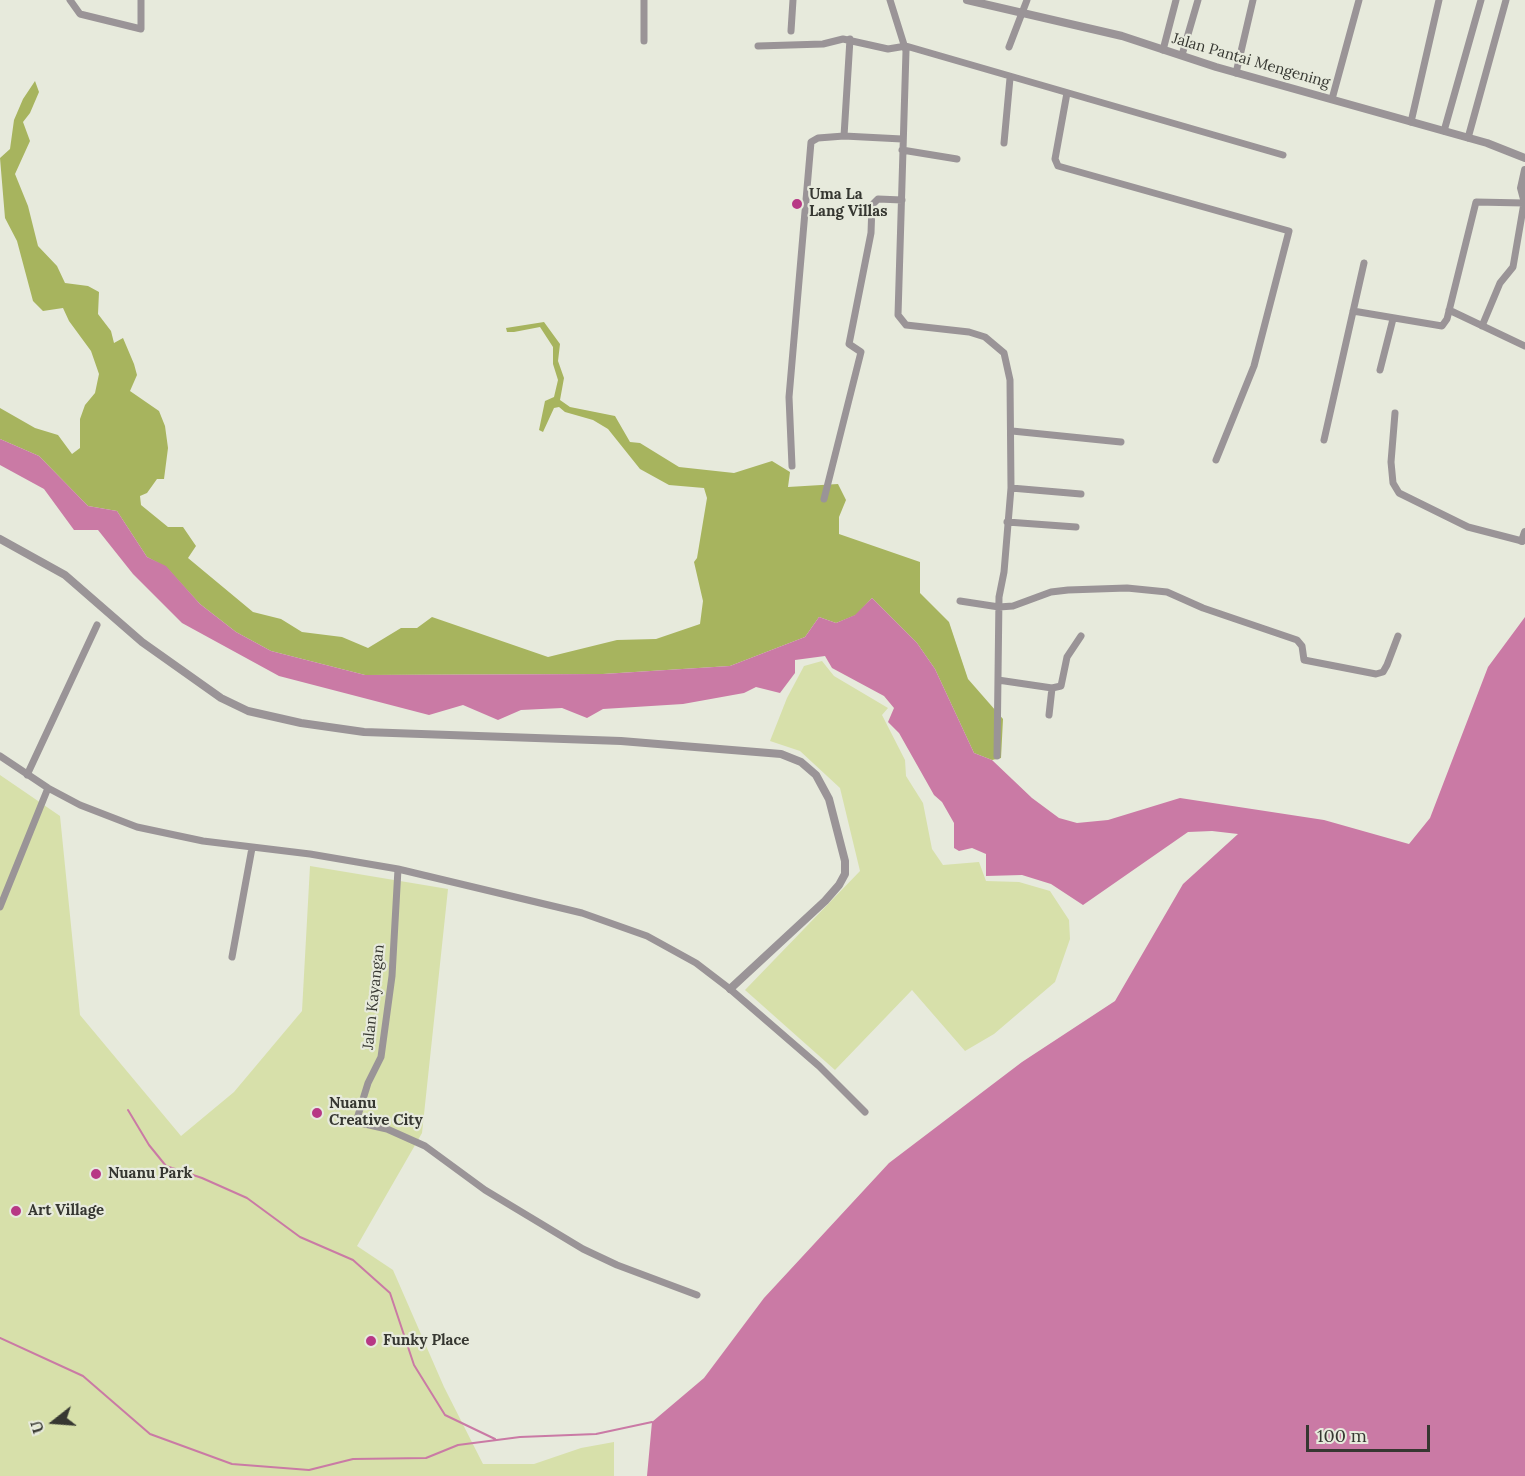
<!DOCTYPE html>
<html>
<head>
<meta charset="utf-8">
<style>
	body { margin:0 }
	#map { position:relative; width:1525px; height:1476px; overflow:hidden; background:#e7eadc; font-family:Lora,serif }
	canvas { display:block }
	.north { position:absolute; left:24px; top:1392px; width:60px; height:60px; -webkit-text-stroke:4px #e7eadc; paint-order:stroke; rotate:253deg; font-size:16px; font-weight:700; line-height:24px; text-align:center; color:#363731 }
	.north::after { content:''; display:block; margin:auto; width:21px; height:27px; background:#363731; clip-path:polygon(50% 0,100% 100%,50% 72%,0 100%) }
	.scale { position:absolute; left:1306px; top:1425px; width:124px; height:27px; box-sizing:border-box; border:3px solid #363731; border-top:0; padding-left:8px; font-size:18px; line-height:21px; white-space:nowrap; color:#363731; -webkit-text-stroke:4px #e7eadc; paint-order:stroke }
</style>
</head>
<body>
<div id="map">
<canvas width="1525" height="1476"></canvas>
<div class="north">U</div>
<div class="scale">100 m</div>
</div>
<script>
const ctx = document.querySelector('canvas').getContext('2d');
ctx.lineJoin = 'round';
function fill(path, color) { ctx.fillStyle = color; ctx.fill(path, 'evenodd'); }
const toPath = rows => new Path2D(rows.map(r => 'M' + r).join(''));
function stroke(path, color, width, dash) { ctx.strokeStyle = color; ctx.lineWidth = width; ctx.lineCap = dash ? 'butt' : 'round'; ctx.setLineDash(dash || []); ctx.stroke(path); }
function drawText(font, color, halo, rows, align = 'center') {
  ctx.font = font + ' Lora,serif'; ctx.lineWidth = 4.5; ctx.setLineDash([]); ctx.textBaseline = 'middle'; ctx.strokeStyle = halo; ctx.fillStyle = color; for (const [text, x, y, turn = 0] of rows) {
    ctx.save(); ctx.translate(x, y); ctx.rotate((+turn || 0) * Math.PI / 180); ctx.textAlign = isNaN(turn) ? turn : align; if (halo) ctx.strokeText(text, 0, 0); ctx.fillText(text, 0, 0); ctx.restore();
  }
}
fill(toPath([
	[822,661,834,676,888,708,882,715,905,760,906,776,923,803,932,849,943,865,979,862,986,881,1019,882,1050,891,1069,920,1070,939,1055,982,994,1034,965,1051,912,990,835,1070,745,990,860,871,840,788,800,751,770,741,787,698,804,666],
	[0,775,60,816,80,1015,181,1136,234,1092,302,1011,310,866,448,889,422,1133,357,1246,393,1270,444,1387,483,1464,534,1464,581,1448,614,1442,614,1476,0,1476]
]), '#d7e0aa');
fill(toPath([
	[35,81,39,92,30,113,23,122,30,141,15,174,28,206,38,246,57,266,65,283,88,286,99,292,98,314,111,331,114,343,123,338,134,364,137,375,130,391,159,411,165,426,168,448,164,479,157,479,147,493,140,496,141,505,168,527,183,527,196,546,188,558,253,612,281,619,302,632,342,637,368,648,401,628,417,628,432,617,548,657,617,640,656,639,700,624,703,601,694,562,697,558,707,498,704,488,669,485,640,469,608,429,593,420,565,412,559,407,554,408,543,432,539,430,545,401,554,397,558,380,553,364,553,347,540,327,514,332,507,332,506,328,544,322,560,344,558,361,564,378,560,400,570,407,615,416,630,442,640,443,679,467,734,473,772,461,790,472,788,487,838,484,846,500,839,517,839,534,920,562,920,593,949,622,968,679,1003,719,1001,758,992,760,974,753,935,669,917,643,872,598,856,615,836,623,819,617,805,637,730,666,603,674,365,675,271,651,236,632,200,604,166,567,147,557,117,511,88,506,39,456,0,439,0,408,35,428,58,435,72,454,80,448,80,419,85,405,95,393,99,374,91,351,69,321,63,308,43,311,33,301,17,241,5,218,0,158,10,149,14,120,23,99]
]), '#a7b45e');
fill(toPath([
	[0,439,39,456,88,506,117,511,147,557,166,566,200,604,236,632,271,651,365,675,603,674,730,666,805,637,819,617,836,623,855,615,872,598,917,643,935,669,974,753,992,760,1032,798,1059,818,1077,823,1108,820,1180,798,1324,820,1409,844,1430,818,1488,667,1525,617,1525,1476,647,1476,652,1422,704,1378,764,1298,889,1163,1022,1062,1115,1001,1183,884,1238,834,1212,831,1188,832,1083,905,1051,884,1022,875,986,876,986,854,972,848,959,851,954,848,954,823,942,802,934,795,899,733,888,722,894,708,884,696,832,668,825,656,795,660,795,673,780,693,756,687,744,693,683,704,603,709,587,718,562,708,521,710,498,720,463,705,429,715,279,676,182,623,133,574,98,530,74,530,44,489,0,465]
]), '#ca7aa5');
stroke(toPath([
	[128,1110,149,1145,166,1166,202,1178,247,1198,300,1237,353,1260,390,1293,414,1365,445,1415,495,1439],
	[0,1338,83,1376,150,1434,232,1464,309,1470,353,1459,426,1458,458,1445,520,1437,596,1434,652,1422]
]), '#ca7aa5', 2);
stroke(toPath([
	[70,0,80,14,141,29,141,0],
	[644,0,644,41],
	[890,0,906,51,898,315,906,325,969,332,985,337,1004,353,1010,380,1011,488,1004,572,999,597,997,756],
	[791,31,793,0],
	[758,46,823,44,843,39,888,49,906,46,1283,155],
	[1009,47,1027,0],
	[1163,50,1176,0],
	[1182,55,1198,0],
	[1236,73,1253,0],
	[1067,93,1055,159,1058,166,1289,231,1254,366,1216,460],
	[1332,99,1359,0],
	[1411,122,1439,0],
	[1444,131,1481,0],
	[844,136,850,39],
	[1468,138,1506,0],
	[1004,143,1010,78],
	[902,150,957,159],
	[1449,310,1525,346],
	[1353,311,1442,326,1447,319,1476,202,1524,203,1513,267,1500,283,1482,326],
	[1380,370,1393,319],
	[1395,413,1391,462,1393,483,1399,493,1468,527,1522,541],
	[1012,431,1121,442],
	[1324,440,1364,263],
	[792,466,789,397,811,142,818,138,844,136,902,139],
	[1011,488,1081,494],
	[824,499,861,352,849,344,871,233,872,205,878,199,902,200],
	[1007,522,1076,527],
	[960,601,999,607,1013,606,1051,592,1068,590,1127,588,1167,592,1203,608,1297,640,1302,646,1304,660,1376,674,1383,672,1387,665,1398,636],
	[998,680,1052,688,1061,686,1067,657,1081,636],
	[1049,715,1052,688],
	[0,756,48,788,80,805,137,827,203,841,310,854,398,869,582,913,647,936,696,963,730,989,819,1066,865,1112],
	[27,775,97,625],
	[398,869,392,976,381,1057,368,1083,356,1122,387,1129,425,1146,485,1190,583,1249,617,1265,697,1295],
	[0,907,48,788],
	[232,957,252,848]
]), '#9a9497', 7);
stroke(toPath([
	[967,0,1122,36,1216,67,1487,143,1525,158],
	[1525,170,1521,188,1525,203],
	[0,539,65,575,142,642,221,698,248,711,301,723,364,732,621,741,781,754,801,762,816,775,829,799,845,861,845,874,839,885,825,901,730,989],
	[1522,541,1525,532]
]), '#9a9497', 8);
for (const [x, y, r, color] of [
	[797,204,6,"#b73885"],
	[317,1113,6,"#b73885"],
	[96,1174,6,"#b73885"],
	[16,1211,6,"#b73885"],
	[371,1341,6,"#b73885"]
]) { const dot = new Path2D(); dot.arc(x, y, r, 0, 2 * Math.PI); ctx.fillStyle = color; ctx.fill(dot); stroke(dot, '#e7eadc', 2); }
drawText('15px', '#363731', '#e7eadc', [
	["Jalan Pantai Mengening",1251,61,16],
	["Jalan Kayangan",374,997,-84]
]);
drawText('bold 15px', '#363731', '#e7eadc', [
	["Uma La",809,195],
	["Lang Villas",809,212],
	["Nuanu",329,1104],
	["Creative City",329,1121],
	["Nuanu Park",108,1174],
	["Art Village",28,1211],
	["Funky Place",383,1341]
], 'left');
</script>
</body>
</html>
